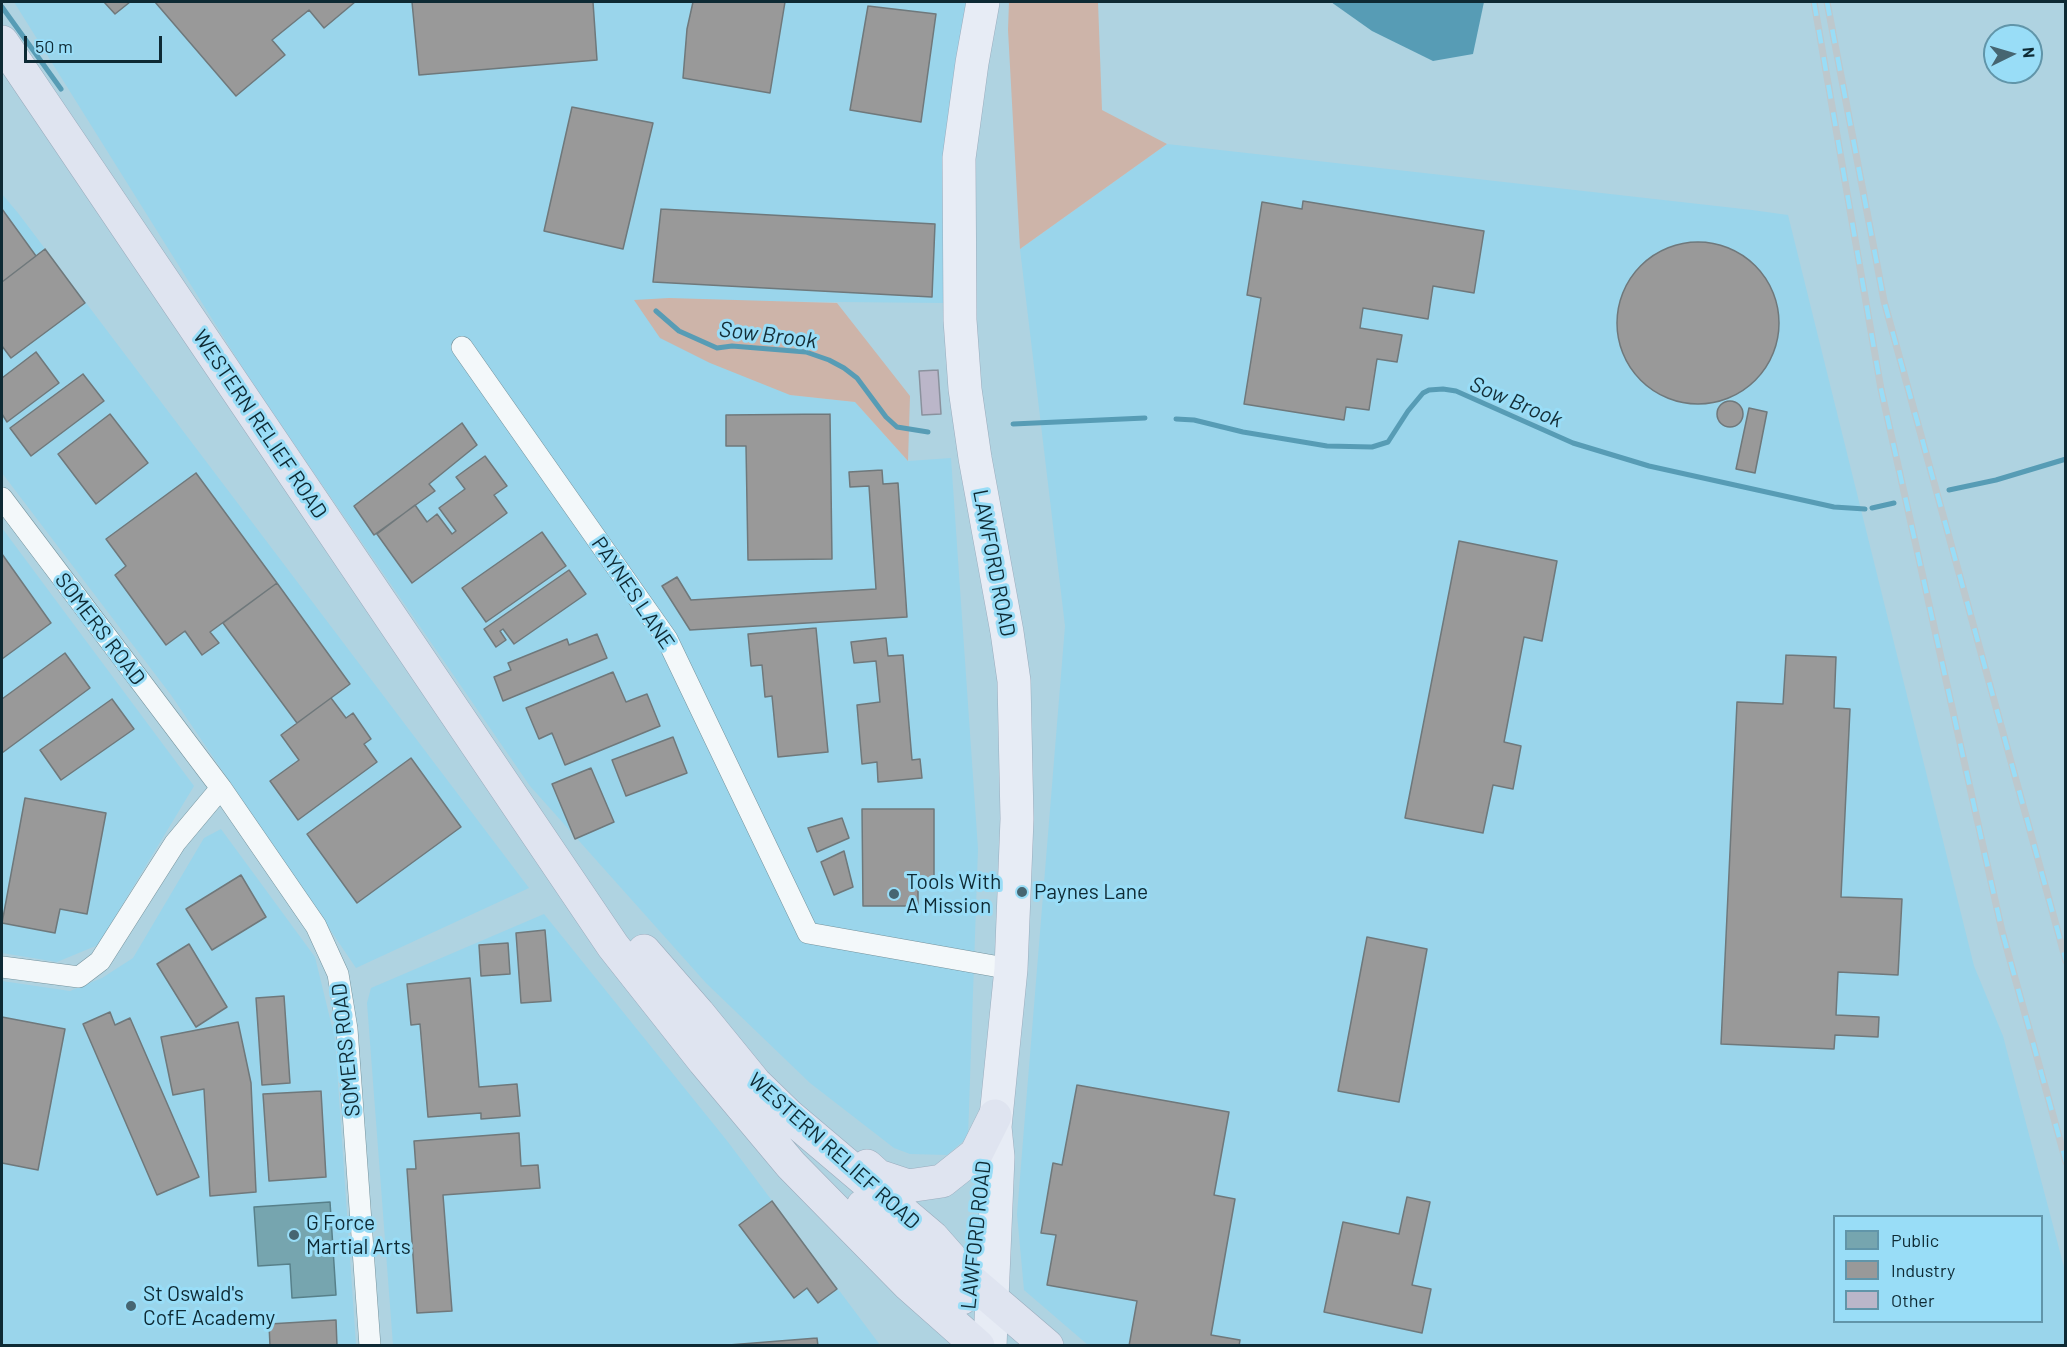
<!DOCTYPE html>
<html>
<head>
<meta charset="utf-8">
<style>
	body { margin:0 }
	#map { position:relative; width:2067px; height:1347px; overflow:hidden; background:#afd3e1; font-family:Barlow,sans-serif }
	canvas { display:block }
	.frame { position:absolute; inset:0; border:3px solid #0e2a34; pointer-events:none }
	.legend { position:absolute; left:1833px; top:1215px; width:210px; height:108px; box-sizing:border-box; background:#99ddf7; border:2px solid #6195a9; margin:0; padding:8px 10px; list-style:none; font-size:18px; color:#0e2a34 }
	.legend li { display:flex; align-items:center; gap:12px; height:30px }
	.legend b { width:30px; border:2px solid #6195a9 }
	.north { position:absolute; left:1983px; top:24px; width:60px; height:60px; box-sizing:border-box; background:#99ddf7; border:2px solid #6195a9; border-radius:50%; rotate:85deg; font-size:16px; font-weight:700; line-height:24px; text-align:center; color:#0e2a34 }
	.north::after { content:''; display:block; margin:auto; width:21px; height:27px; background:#466571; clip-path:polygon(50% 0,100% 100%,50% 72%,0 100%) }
	.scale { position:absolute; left:24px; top:36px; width:138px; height:27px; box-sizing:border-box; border:3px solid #0e2a34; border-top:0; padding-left:8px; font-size:18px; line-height:21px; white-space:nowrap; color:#0e2a34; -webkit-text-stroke:4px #99ddf7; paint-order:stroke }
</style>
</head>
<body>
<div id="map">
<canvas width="2067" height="1347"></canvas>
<div class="frame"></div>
<ul class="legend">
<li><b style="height:16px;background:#76a5af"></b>Public</li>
<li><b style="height:16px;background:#999"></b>Industry</li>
<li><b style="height:16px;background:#bbb6c9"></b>Other</li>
</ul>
<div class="north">N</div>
<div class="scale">50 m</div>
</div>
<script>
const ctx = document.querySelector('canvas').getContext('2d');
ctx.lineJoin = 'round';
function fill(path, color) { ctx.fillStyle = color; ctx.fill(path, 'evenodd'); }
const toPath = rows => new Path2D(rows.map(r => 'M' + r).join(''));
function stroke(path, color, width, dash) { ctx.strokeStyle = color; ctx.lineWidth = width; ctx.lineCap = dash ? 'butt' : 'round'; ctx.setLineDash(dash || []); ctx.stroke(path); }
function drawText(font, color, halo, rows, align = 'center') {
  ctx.font = font + ' Barlow,sans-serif'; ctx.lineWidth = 6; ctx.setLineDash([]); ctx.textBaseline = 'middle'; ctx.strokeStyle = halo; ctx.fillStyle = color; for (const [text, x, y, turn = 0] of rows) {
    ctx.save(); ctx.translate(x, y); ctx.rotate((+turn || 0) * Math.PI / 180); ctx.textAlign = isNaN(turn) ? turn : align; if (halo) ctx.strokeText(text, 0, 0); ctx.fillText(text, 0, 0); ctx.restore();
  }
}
fill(toPath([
	[14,2,972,2,943,303,635,300,790,395,855,402,908,461,951,458,978,849,968,1137,947,1155,910,1154,894,1148,810,1083,706,983,530,786,254,386],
	[1167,144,1752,210,1788,215,1974,966,2003,1036,2065,1271,2065,1345,1088,1345,1024,1290,1017,1214,1065,626,1020,249],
	[1834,1216,2042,1216,2042,1322,1834,1322],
	[2,194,18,213,529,888,356,968,171,695,2,473],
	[2,528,194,786,98,945,57,962,2,953],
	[221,829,315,957,335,1039,356,1345,2,1345,2,981,70,991,102,978,133,958,204,838],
	[544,914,728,1142,880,1345,393,1345,367,1003,371,988]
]), '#9ad5eb');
fill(toPath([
	[1009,2,1098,2,1102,110,1167,144,1020,249,1008,30],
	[669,298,837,303,910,396,908,461,855,402,790,395,710,363,660,338,634,300]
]), '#cdb4a9');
fill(toPath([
	[1331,2,1484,2,1473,54,1433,61,1372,31]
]), '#579cb5');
const public = toPath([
	[330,1202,336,1295,292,1298,290,1264,258,1266,254,1207,330,1202]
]);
fill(public, '#76a5af');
stroke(public, '#57808a', 1.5);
const industry = toPath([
	[104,2,130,2,115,14,104,2],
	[155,2,355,2,324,28,309,10,272,40,285,55,236,96,155,2],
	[412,2,593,2,597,60,419,75,412,2],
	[693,2,785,2,770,93,683,78,687,29,693,2],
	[868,6,936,14,921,122,850,110,868,6],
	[572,107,653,123,623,249,544,231,572,107],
	[1303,201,1484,231,1474,293,1433,286,1428,319,1363,308,1360,328,1402,335,1397,362,1377,359,1369,410,1346,407,1344,420,1244,404,1261,298,1247,295,1262,202,1302,209,1303,201],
	[2,209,36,256,2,282,2,209],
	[661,209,935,224,932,297,653,282,661,209],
	'1617 323a81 81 0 1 1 162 0a81 81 0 1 1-162 0Z',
	[45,249,85,303,11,358,2,346,2,282,45,249],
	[36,352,59,383,7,422,2,414,2,378,36,352],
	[83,374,104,401,31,456,10,428,83,374],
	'1717 414a13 13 0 1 1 26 0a13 13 0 1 1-26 0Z',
	[1749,408,1767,412,1755,473,1736,469,1749,408],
	[110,414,148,463,96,504,58,454,110,414],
	[830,414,832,559,748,560,746,446,726,446,726,415,830,414],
	[462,423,477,445,429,484,435,491,374,535,354,506,462,423],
	[485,456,507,486,494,495,507,513,412,583,377,534,415,505,427,522,437,514,452,534,456,531,439,508,465,489,456,477,485,456],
	[882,470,883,484,898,483,907,617,690,630,662,586,677,577,691,600,876,589,869,486,850,487,849,472,882,470],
	[196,473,277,583,210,632,219,643,202,655,185,631,166,645,115,575,126,566,106,539,196,473],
	[542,532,566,566,486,622,462,588,542,532],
	[1459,541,1557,561,1542,641,1524,637,1504,742,1521,746,1513,789,1493,785,1483,833,1405,818,1459,541],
	[2,554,51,623,2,659,2,554],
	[569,570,586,594,514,644,503,629,500,631,506,640,496,647,484,629,569,570],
	[277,583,350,684,297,723,223,623,277,583],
	[816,628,828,752,778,757,772,696,765,697,762,665,751,666,748,634,816,628],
	[597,634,607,658,503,701,494,677,511,670,508,663,567,639,569,645,597,634],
	[886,638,888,656,903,655,912,760,920,759,922,778,878,782,877,762,862,764,857,705,880,702,876,661,854,663,851,642,886,638],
	[65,653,90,688,2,753,2,699,65,653],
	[1786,655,1836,657,1834,708,1850,709,1841,897,1902,899,1898,975,1838,972,1836,1015,1879,1017,1878,1037,1835,1035,1834,1049,1721,1044,1737,702,1783,704,1786,655],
	[613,672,626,702,647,694,660,726,565,765,552,733,539,739,526,708,613,672],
	[331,698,346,718,353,713,371,739,364,744,377,762,298,820,270,781,299,760,281,735,331,698],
	[112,699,134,729,61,780,40,750,112,699],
	[673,737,687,773,626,796,612,760,673,737],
	[411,758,461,827,357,903,307,834,411,758],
	[591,768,614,822,575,839,552,784,591,768],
	[25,798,106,813,87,914,60,909,55,933,2,923,25,798],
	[862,809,934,809,934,883,918,883,918,906,863,906,862,809],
	[842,818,849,838,817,852,808,828,842,818],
	[844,851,853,887,834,895,821,862,844,851],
	[241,875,266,917,212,950,186,909,241,875],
	[545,930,551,1001,521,1003,516,933,545,930],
	[1367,937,1427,949,1399,1102,1338,1091,1367,937],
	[508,943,510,974,481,976,479,945,508,943],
	[189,944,227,1007,196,1027,157,964,189,944],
	[470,978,479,1087,517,1084,520,1116,481,1119,481,1113,428,1117,420,1024,411,1025,407,984,470,978],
	[284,996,290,1083,262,1085,256,998,284,996],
	[110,1012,115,1025,130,1018,199,1177,157,1195,83,1024,110,1012],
	[2,1017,65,1029,38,1170,2,1163,2,1017],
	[238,1022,251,1083,256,1192,210,1196,204,1089,173,1095,161,1037,238,1022],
	[1077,1085,1229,1112,1214,1195,1235,1199,1211,1335,1240,1340,1239,1346,1129,1346,1137,1301,1047,1285,1056,1235,1041,1233,1053,1163,1062,1165,1077,1085],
	[321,1091,326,1177,269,1181,263,1094,321,1091],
	[519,1133,521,1166,538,1165,540,1188,443,1195,452,1311,417,1313,407,1169,416,1169,414,1141,519,1133],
	[1407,1197,1430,1202,1412,1285,1431,1289,1422,1333,1324,1312,1343,1222,1399,1234,1407,1197],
	[772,1201,837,1289,818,1303,807,1288,794,1298,739,1225,772,1201],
	[336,1320,337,1346,270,1346,269,1324,336,1320],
	[817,1338,818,1346,716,1346,817,1338]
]);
fill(industry, '#999');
stroke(industry, '#6f787b', 1.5);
stroke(toPath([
	[2,7,61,89],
	[656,311,679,331,717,348,732,346,806,352,829,360,844,368,857,378,886,417,897,427,928,432],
	[1176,419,1194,420,1243,432,1327,446,1372,447,1388,442,1408,411,1423,393,1429,390,1443,389,1456,391,1573,443,1649,466,1834,507,1865,509],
	[1013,424,1145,418],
	[1949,490,1996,480,2066,459],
	[1872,508,1894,503]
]), '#579cb5', 5);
const building = toPath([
	[938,370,941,414,922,415,919,371,938,370]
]);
fill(building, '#bbb6c9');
stroke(building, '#8a919d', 1.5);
const street = toPath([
	[462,347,667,639,808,933,1011,969],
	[2,498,221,788,316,926,338,974,347,1029,370,1346],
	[2,967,79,977,100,961,175,843,221,788]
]);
const primary = toPath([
	[983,2,972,63,959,158,960,320,965,389,975,458,1007,632,1014,681,1017,819,1011,969,995,1127,998,1157,990,1346]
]);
const highway = toPath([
	[2,42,613,946,704,1061,791,1165,909,1285,978,1346],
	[644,951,698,1013,755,1083,788,1115,932,1237,970,1280,1047,1346],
	[867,1166,878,1176,908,1186,942,1181,976,1154,995,1116],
	[863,1206,900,1243,962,1298]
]);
stroke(street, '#75939d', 22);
stroke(primary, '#9aacbd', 34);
stroke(highway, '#9aacbd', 34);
stroke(street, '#f3f8fa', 21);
stroke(primary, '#e7ecf5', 33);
stroke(highway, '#dfe4f0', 33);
const rail = toPath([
	[1814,2,1881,389,2002,931,2066,1162],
	[1827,2,1884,301,2066,961]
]);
stroke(rail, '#bdc8cd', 7);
stroke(rail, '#99ddf7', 4.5, [14]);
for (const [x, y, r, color] of [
	[1022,892,6,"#466571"],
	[894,894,6,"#466571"],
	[294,1235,6,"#466571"],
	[131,1306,6,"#466571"]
]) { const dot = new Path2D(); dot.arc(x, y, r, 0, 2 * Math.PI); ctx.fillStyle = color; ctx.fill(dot); stroke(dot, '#99ddf7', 2); }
drawText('21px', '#0e2a34', '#99ddf7', [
	["WESTERN RELIEF ROAD",260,424,56],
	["LAWFORD ROAD",994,563,79],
	["PAYNES LANE",633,593,56],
	["SOMERS ROAD",100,629,53],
	["SOMERS ROAD",346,1050,-96],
	["WESTERN RELIEF ROAD",834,1151,42],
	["LAWFORD ROAD",976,1235,-84]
]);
drawText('21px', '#0e2a34', '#99ddf7', [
	["Tools With",906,882],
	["A Mission",906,906],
	["Paynes Lane",1034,892],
	["G Force",306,1223],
	["Martial Arts",306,1247],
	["St Oswald's",143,1294],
	["CofE Academy",143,1318]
], 'left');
drawText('italic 22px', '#132d36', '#99ddf7', [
	["Sow Brook",768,335,7],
	["Sow Brook",1516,402,23]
]);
</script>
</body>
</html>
